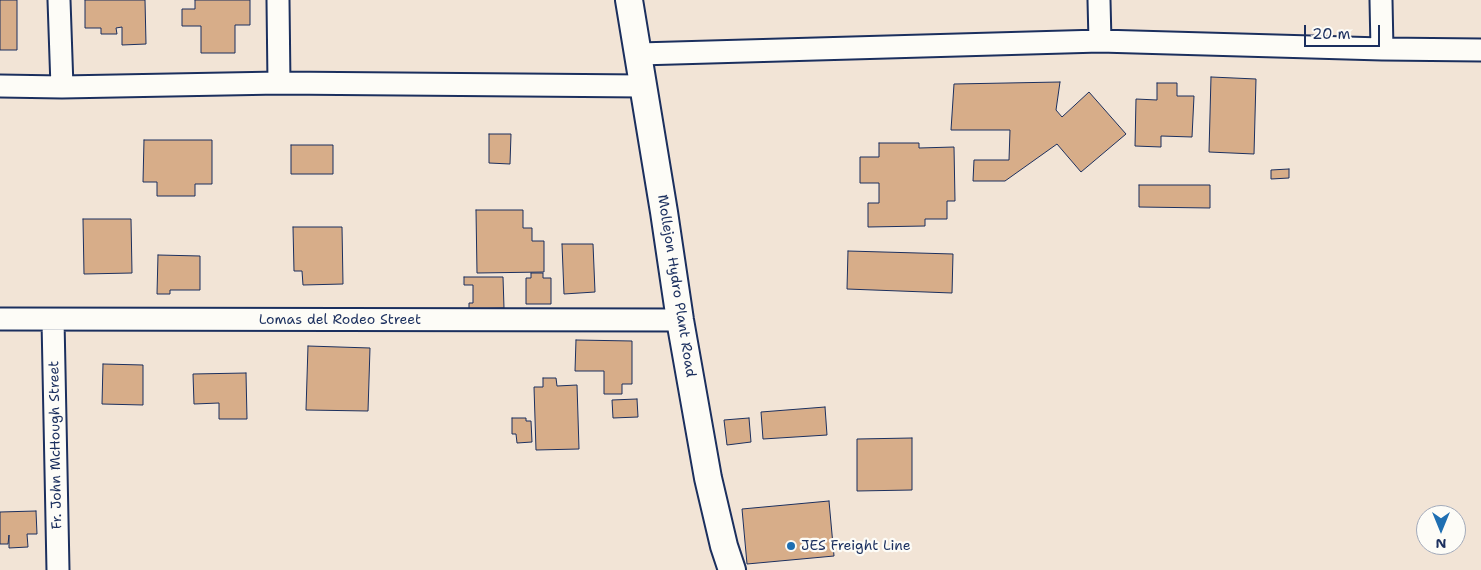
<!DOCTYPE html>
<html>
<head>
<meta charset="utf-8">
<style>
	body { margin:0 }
	#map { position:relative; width:1481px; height:570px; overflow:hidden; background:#f2e4d6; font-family:"Shantell Sans",sans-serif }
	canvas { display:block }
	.north { position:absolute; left:1416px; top:505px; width:50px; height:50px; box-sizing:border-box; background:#fdfcf7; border:1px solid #a3aaba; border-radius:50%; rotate:180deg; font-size:14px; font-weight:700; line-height:20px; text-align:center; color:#1b2f5e }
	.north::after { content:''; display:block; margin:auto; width:18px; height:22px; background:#1f6fb2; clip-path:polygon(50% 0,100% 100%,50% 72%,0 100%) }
	.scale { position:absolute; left:1304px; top:25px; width:76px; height:22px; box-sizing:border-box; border:2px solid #1b2f5e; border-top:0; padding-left:6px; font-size:15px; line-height:18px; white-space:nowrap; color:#1b2f5e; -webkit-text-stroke:4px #fdfcf7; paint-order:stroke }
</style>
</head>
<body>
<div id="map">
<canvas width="1481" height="570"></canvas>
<div class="north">N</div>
<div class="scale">20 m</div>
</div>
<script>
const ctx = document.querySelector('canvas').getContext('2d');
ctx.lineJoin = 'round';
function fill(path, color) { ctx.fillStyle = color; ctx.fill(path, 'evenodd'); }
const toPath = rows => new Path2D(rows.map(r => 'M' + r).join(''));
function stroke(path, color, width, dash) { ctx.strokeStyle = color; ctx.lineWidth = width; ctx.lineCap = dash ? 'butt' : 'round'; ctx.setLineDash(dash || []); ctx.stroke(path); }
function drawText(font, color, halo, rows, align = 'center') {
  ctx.font = font + ' "Shantell Sans",sans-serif'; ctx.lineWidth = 4.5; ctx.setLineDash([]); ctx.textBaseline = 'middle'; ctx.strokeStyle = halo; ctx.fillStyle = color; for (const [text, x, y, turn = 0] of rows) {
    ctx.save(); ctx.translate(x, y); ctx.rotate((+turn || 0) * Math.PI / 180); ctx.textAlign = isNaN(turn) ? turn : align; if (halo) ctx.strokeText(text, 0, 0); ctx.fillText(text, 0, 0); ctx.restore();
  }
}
const building = toPath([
	[0,0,17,0,17,50,0,50,0,0],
	[85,0,145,0,146,44,122,45,122,27,116,28,117,34,101,34,101,28,85,28,85,0],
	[195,0,250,0,250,25,235,25,235,53,201,53,201,26,182,26,182,9,195,9,195,0],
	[1211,77,1256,79,1254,154,1209,152,1211,77],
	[1060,82,1056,110,1062,117,1089,92,1126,134,1081,172,1057,144,1005,181,973,181,974,160,1009,160,1010,130,951,130,954,84,1060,82],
	[1157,83,1177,83,1177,96,1194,96,1192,137,1161,136,1161,147,1135,146,1136,99,1157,100,1157,83],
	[489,134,511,134,510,164,489,163,489,134],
	[144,140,212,140,212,184,195,184,195,196,157,196,157,182,143,182,144,140],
	[879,143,919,143,919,148,954,147,955,201,947,201,947,219,925,219,925,226,868,227,868,203,879,203,879,183,860,183,860,157,879,157,879,143],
	[291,145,333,145,333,174,291,174,291,145],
	[1289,169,1289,178,1271,179,1271,170,1289,169],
	[1139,185,1210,185,1210,208,1139,207,1139,185],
	[476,210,523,210,523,228,532,228,532,241,544,241,544,272,477,273,476,210],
	[83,219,131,219,132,273,84,274,83,219],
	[293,227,342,227,343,284,303,285,302,271,294,271,293,227],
	[562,244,593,244,595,292,564,294,562,244],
	[848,251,953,254,952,293,847,289,848,251],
	[158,255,200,256,200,290,170,290,170,294,157,294,158,255],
	[531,273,543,273,543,278,551,278,551,304,526,304,526,278,531,278,531,273],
	[464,277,503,277,504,308,469,309,469,303,473,303,473,285,464,285,464,277],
	[576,340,632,341,632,384,622,384,622,394,604,394,604,371,575,371,576,340],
	[308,346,370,348,368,411,306,410,308,346],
	[103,364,143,365,143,405,102,404,103,364],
	[246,373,247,419,219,419,219,403,194,404,193,374,246,373],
	[543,378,556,378,557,386,577,385,579,449,536,450,534,387,543,387,543,378],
	[637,399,638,417,613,418,612,400,637,399],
	[825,407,827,435,763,439,761,412,825,407],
	[512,418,526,418,526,421,531,421,532,442,517,443,516,434,512,434,512,418],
	[749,418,751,442,727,445,724,420,749,418],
	[912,438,912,490,857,491,857,439,912,438],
	[829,501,834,556,747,564,742,509,829,501],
	[36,511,37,534,27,534,28,547,9,548,9,535,8,544,0,544,0,512,36,511]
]);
fill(building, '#d7ad89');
stroke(building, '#1b2f5e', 1);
const minor = toPath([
	[59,0,62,87],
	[278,0,279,83],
	[1099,0,1100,41],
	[1381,0,1382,49],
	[639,54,1100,41,1382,49,1481,50],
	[0,86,62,87,279,83,643,86],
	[0,319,680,320],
	[53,320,58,570]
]);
const tertiary = toPath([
	[629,0,664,212,680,320,708,478,724,546,732,570]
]);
stroke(minor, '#1b2f5e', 25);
stroke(tertiary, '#1b2f5e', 30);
stroke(minor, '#fdfcf7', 21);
stroke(tertiary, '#fdfcf7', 26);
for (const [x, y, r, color] of [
	[791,546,5,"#1f6fb2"]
]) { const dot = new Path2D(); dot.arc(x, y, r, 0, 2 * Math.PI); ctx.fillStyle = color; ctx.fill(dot); stroke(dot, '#fdfcf7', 2); }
drawText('14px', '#1b2f5e', '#fdfcf7', [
	["Mollejon Hydro Plant Road",676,286,81],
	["Lomas del Rodeo Street",340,320],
	["Fr. John McHough Street",56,445,-91]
]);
drawText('14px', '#1b2f5e', '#fdfcf7', [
	["JES Freight Line",801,546]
], 'left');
</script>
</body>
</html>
